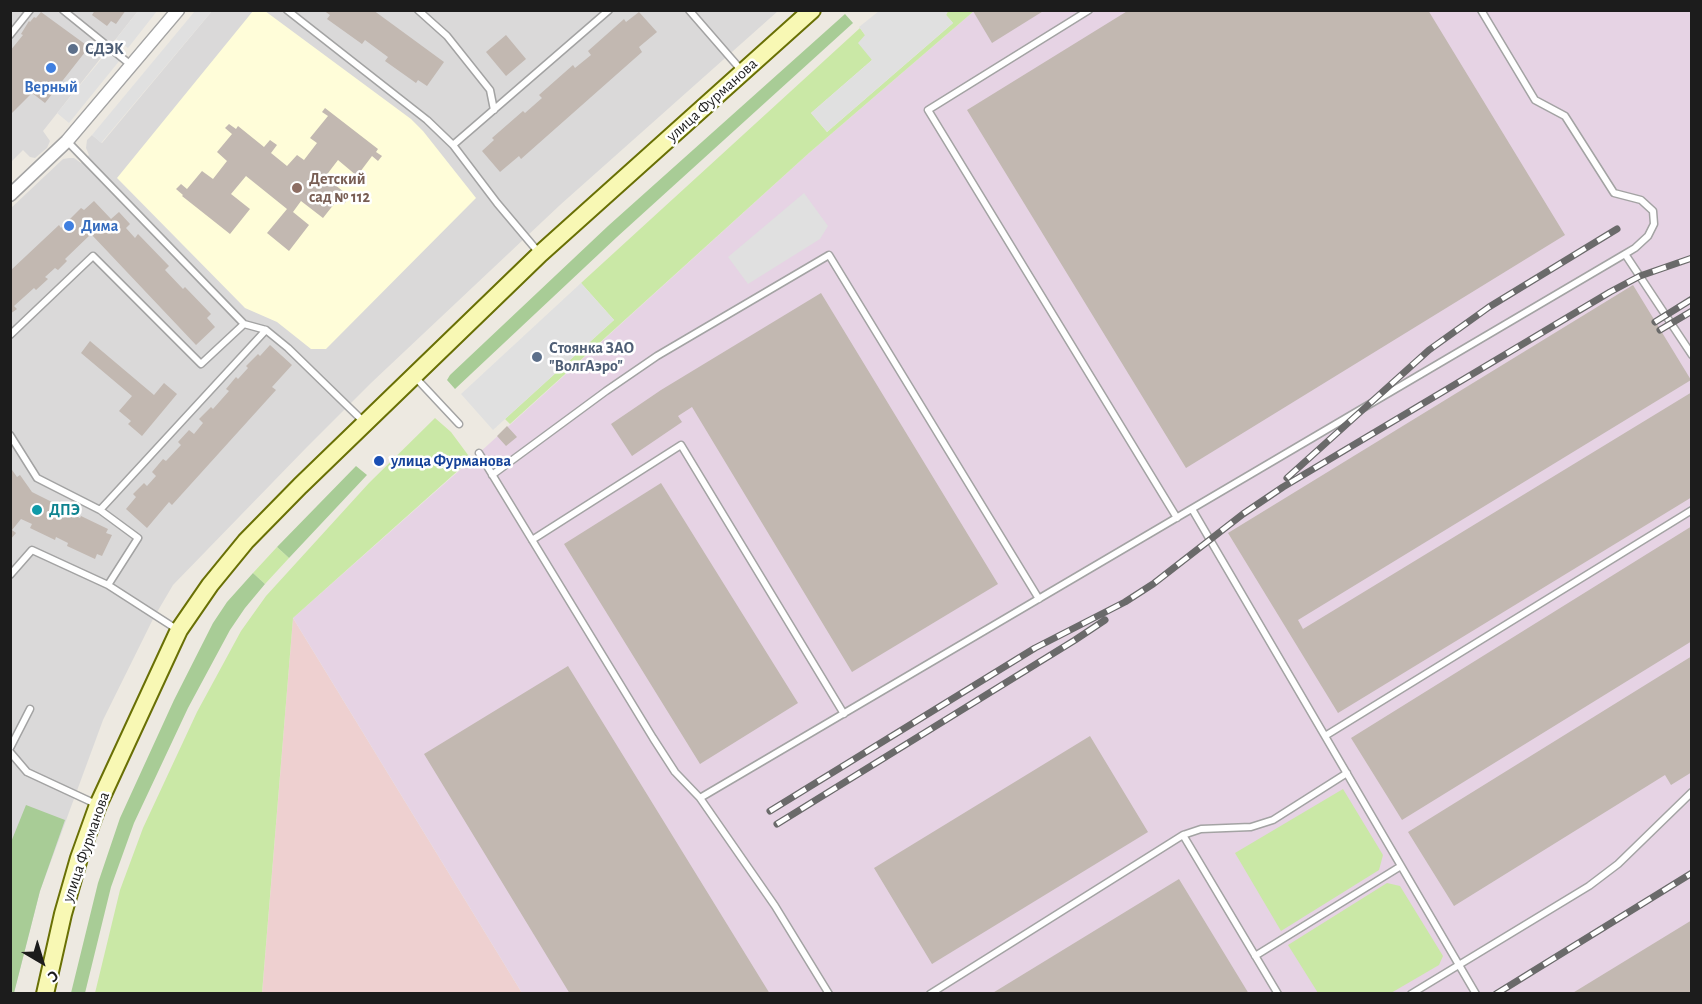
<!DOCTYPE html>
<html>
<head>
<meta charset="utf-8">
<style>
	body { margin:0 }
	#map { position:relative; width:1702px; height:1004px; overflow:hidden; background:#ede9e1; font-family:"Alegreya Sans",sans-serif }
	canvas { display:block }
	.frame { position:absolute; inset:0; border:12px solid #1c1c1c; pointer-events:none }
	.north { position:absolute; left:12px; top:932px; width:60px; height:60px; -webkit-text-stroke:4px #fff; paint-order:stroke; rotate:142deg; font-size:16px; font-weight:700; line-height:24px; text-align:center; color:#1c1c1c }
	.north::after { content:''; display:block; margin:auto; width:21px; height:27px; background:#1c1c1c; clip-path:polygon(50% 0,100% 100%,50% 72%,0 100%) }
</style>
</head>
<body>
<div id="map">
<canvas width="1702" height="1004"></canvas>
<div class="frame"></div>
<div class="north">С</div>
</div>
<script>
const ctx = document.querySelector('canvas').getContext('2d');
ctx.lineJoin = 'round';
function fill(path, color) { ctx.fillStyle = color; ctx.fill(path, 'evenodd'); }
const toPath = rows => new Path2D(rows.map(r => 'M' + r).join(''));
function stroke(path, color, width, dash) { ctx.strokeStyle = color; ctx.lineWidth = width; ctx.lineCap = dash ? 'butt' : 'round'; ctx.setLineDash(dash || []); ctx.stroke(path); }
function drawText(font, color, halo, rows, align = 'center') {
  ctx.font = font + ' "Alegreya Sans",sans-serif'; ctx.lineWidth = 5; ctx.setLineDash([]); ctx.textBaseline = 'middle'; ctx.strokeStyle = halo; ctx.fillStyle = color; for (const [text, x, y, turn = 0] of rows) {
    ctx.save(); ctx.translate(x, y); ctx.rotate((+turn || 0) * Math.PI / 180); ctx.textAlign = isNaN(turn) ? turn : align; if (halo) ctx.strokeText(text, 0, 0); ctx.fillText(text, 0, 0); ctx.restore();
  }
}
fill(toPath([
	[11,11,138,11,43,131,50,141,47,148,35,158,30,157,23,150,11,162],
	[212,11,778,11,560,205,371,383,306,448,173,585,153,619,103,720,40,891,14,993,11,994,11,208,63,159,69,158,74,158,81,163,89,155,86,148,87,140,92,135,102,143]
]), '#dad9d9');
fill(toPath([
	[293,618,522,993,262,994]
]), '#eed0d0');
fill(toPath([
	[974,11,1691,11,1691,993,522,993,293,618,479,453,809,153]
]), '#e6d3e4');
fill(toPath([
	[253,11,265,11,411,119,423,131,476,198,326,349,311,349,277,322,245,308,117,178]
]), '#fffdd9');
fill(toPath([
	[948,11,974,11,809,153,510,424,505,419,614,320,581,283,860,28,865,35,872,60,811,113,827,132,953,23,946,15],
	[435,418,451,432,471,459,293,618,262,993,95,993,120,890,143,828,197,712,241,631,266,596,369,483],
	[277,547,289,558,265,584,253,573],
	[1343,789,1383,855,1379,870,1281,931,1235,853],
	[1387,883,1400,886,1443,956,1439,965,1391,993,1318,993,1288,945]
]), '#cae8a6');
fill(toPath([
	[845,14,853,23,617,237,455,389,447,380,450,375,608,226],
	[356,466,367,475,289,558,277,547],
	[253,573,265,584,245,608,230,630,188,708,134,823,111,887,85,993,71,993,98,883,120,818,174,700,213,623,227,602],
	[26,805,65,820,40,891,14,993,11,993,11,842]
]), '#a8cc96');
fill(toPath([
	[157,11,128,48,116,39,138,11],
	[195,11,212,11,101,143,92,135],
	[879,11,948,11,946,15,953,23,827,132,811,113,872,60,858,43,865,35,859,27],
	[108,51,120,60,69,123,57,113],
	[804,193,828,226,820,239,748,284,728,257],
	[581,283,614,320,493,430,461,394]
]), '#e0e0e0');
fill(toPath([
	[95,10,126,10,116,24,111,21,107,26,92,15],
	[323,10,373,10,444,62,427,86,418,80,416,83,385,61,388,57,365,40,362,44,327,19,330,15],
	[974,10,1045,10,992,43,973,11],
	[1129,10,1428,10,1565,235,1186,468,967,110],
	[41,12,89,47,45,103,32,93,10,115,10,51,23,35,21,34,29,21,30,22,34,17,36,18],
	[639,12,657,32,639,47,642,52,521,159,519,156,500,172,482,151,494,140,492,138,523,111,525,113,542,98,539,95,573,65,575,68,591,55,588,51,624,19,626,22],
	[506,35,526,59,506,76,486,52],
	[325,108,378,149,376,152,382,156,378,161,372,156,357,176,338,160,325,177,344,192,342,194,348,199,344,204,338,199,323,218,301,201,293,212,309,225,289,251,267,233,287,209,246,176,231,194,250,209,230,234,182,196,183,195,176,189,181,184,187,189,202,171,213,179,227,161,217,152,232,134,225,128,229,124,236,129,238,126,264,147,270,140,277,145,271,153,287,166,297,155,304,160,317,143,310,138,328,116,322,112],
	[94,201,111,219,119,212,130,224,126,228,135,238,138,234,169,266,165,270,183,289,185,287,211,314,207,318,215,327,196,345,91,234,65,259,67,261,58,270,55,268,45,277,48,279,36,290,34,288,14,306,17,309,10,314,10,271,59,225,61,228,81,208,84,210],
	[1633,285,1691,380,1298,620,1303,629,1692,392,1692,497,1338,713,1228,533],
	[821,293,998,584,852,672,692,407,678,416,682,422,632,456,611,424,661,390],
	[90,341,154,395,164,383,177,394,142,436,128,424,131,421,119,411,132,396,81,353],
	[270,345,292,365,272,387,276,390,172,505,169,502,147,528,126,509,136,497,133,494,144,483,147,486,156,476,152,472,163,459,166,461,181,445,178,442,189,430,194,434,203,423,199,419,211,407,213,409,229,391,226,389,236,377,238,379,248,368,246,366,258,354,260,356],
	[507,426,517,437,506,446,497,436],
	[10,467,17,477,20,475,32,492,54,503,53,505,80,518,81,516,108,529,106,533,112,535,102,556,97,554,95,559,67,546,68,543,56,537,55,540,30,528,32,524,21,519,12,530,16,533,10,540],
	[661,483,798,703,700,764,564,544],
	[1692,526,1692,641,1402,820,1351,738],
	[1692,656,1692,772,1671,785,1665,775,1454,906,1408,832],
	[568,666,770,994,570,994,424,754],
	[1090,736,1148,832,932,964,874,868],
	[1179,879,1249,994,991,994],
	[1692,920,1692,994,1571,994]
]), '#c2b8b1');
const service = toPath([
	[63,10,131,65],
	[287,10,427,120,453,145,497,203,540,254],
	[418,10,447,36,490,90,494,110],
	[689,10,742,71],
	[1089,10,928,110,1177,518],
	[10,35,30,10],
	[67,141,244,324,266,330,288,348,365,423],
	[453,145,609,10],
	[1625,254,1692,355],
	[10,335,93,256,201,364,244,324],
	[415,377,459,424],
	[10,435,37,478,100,510,138,538,108,585],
	[479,453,653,738,675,772,700,798,775,906,829,994],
	[492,475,606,391,657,356,829,255,1039,599],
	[1192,509,1476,994],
	[100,510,266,330],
	[532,540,681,445,844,714],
	[10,575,32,550,108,585,178,630],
	[1325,736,1692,510],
	[10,748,30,709],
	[10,752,27,772,98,805],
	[700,798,1625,254,1635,248,1648,236,1654,224,1653,211,1641,200,1614,193,1565,116,1535,100,1481,10],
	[1183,835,1278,994],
	[1255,956,1401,866],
	[930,994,1183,835,1201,829,1251,827,1273,820,1347,773],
	[1411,994,1589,886,1618,864,1692,792]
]);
const minor = toPath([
	[10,195,67,141,178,10]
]);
const secondary = toPath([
	[45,994,63,914,79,858,98,805,172,645,179,630,210,585,246,541,300,486,540,254,812,10]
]);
stroke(service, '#a3a3a3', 9);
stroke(minor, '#a3a3a3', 15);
stroke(secondary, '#697005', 20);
stroke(service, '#fff', 6);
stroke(minor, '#fff', 12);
stroke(secondary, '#f8f8b4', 16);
const rail = toPath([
	[1655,322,1692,299],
	[1660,330,1692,311],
	[1287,478,1429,350,1489,307,1617,229],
	[770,811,1035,648,1125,602,1153,584,1243,514,1283,487,1610,292,1640,276,1692,258],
	[777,824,1075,640,1105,620],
	[1496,994,1692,873]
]);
stroke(rail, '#6a6a6a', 7);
stroke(rail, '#fff', 4.5, [14]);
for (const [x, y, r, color] of [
	[73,49,6,"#5c6f8a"],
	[51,68,6,"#3f7fe0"],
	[297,188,6,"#8d6e63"],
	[69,226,6,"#3f7fe0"],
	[537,357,6,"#5c6f8a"],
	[379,461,6,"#1a4fb4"],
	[37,510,6,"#0f9aa8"]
]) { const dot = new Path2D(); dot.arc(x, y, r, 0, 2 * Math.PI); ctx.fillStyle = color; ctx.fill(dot); stroke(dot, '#fff', 2); }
drawText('bold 16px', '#4e5e75', '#fff', [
	["СДЭК",85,49],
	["Стоянка ЗАО",549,348],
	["\"ВолгАэро\"",549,366]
], 'left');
drawText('bold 16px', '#366cbe', '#fff', [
	["Верный",51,87],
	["Дима",81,226,"left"]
]);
drawText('16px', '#1c1c1c', '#fff', [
	["улица Фурманова",712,100,-42],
	["улица Фурманова",86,847,-71]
]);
drawText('bold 16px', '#785e54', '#fff', [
	["Детский",309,179],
	["сад № 112",309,197]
], 'left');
drawText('bold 16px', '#164399', '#fff', [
	["улица Фурманова",391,461]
], 'left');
drawText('bold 16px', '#0d838f', '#fff', [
	["ДПЭ",49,510]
], 'left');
</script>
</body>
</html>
